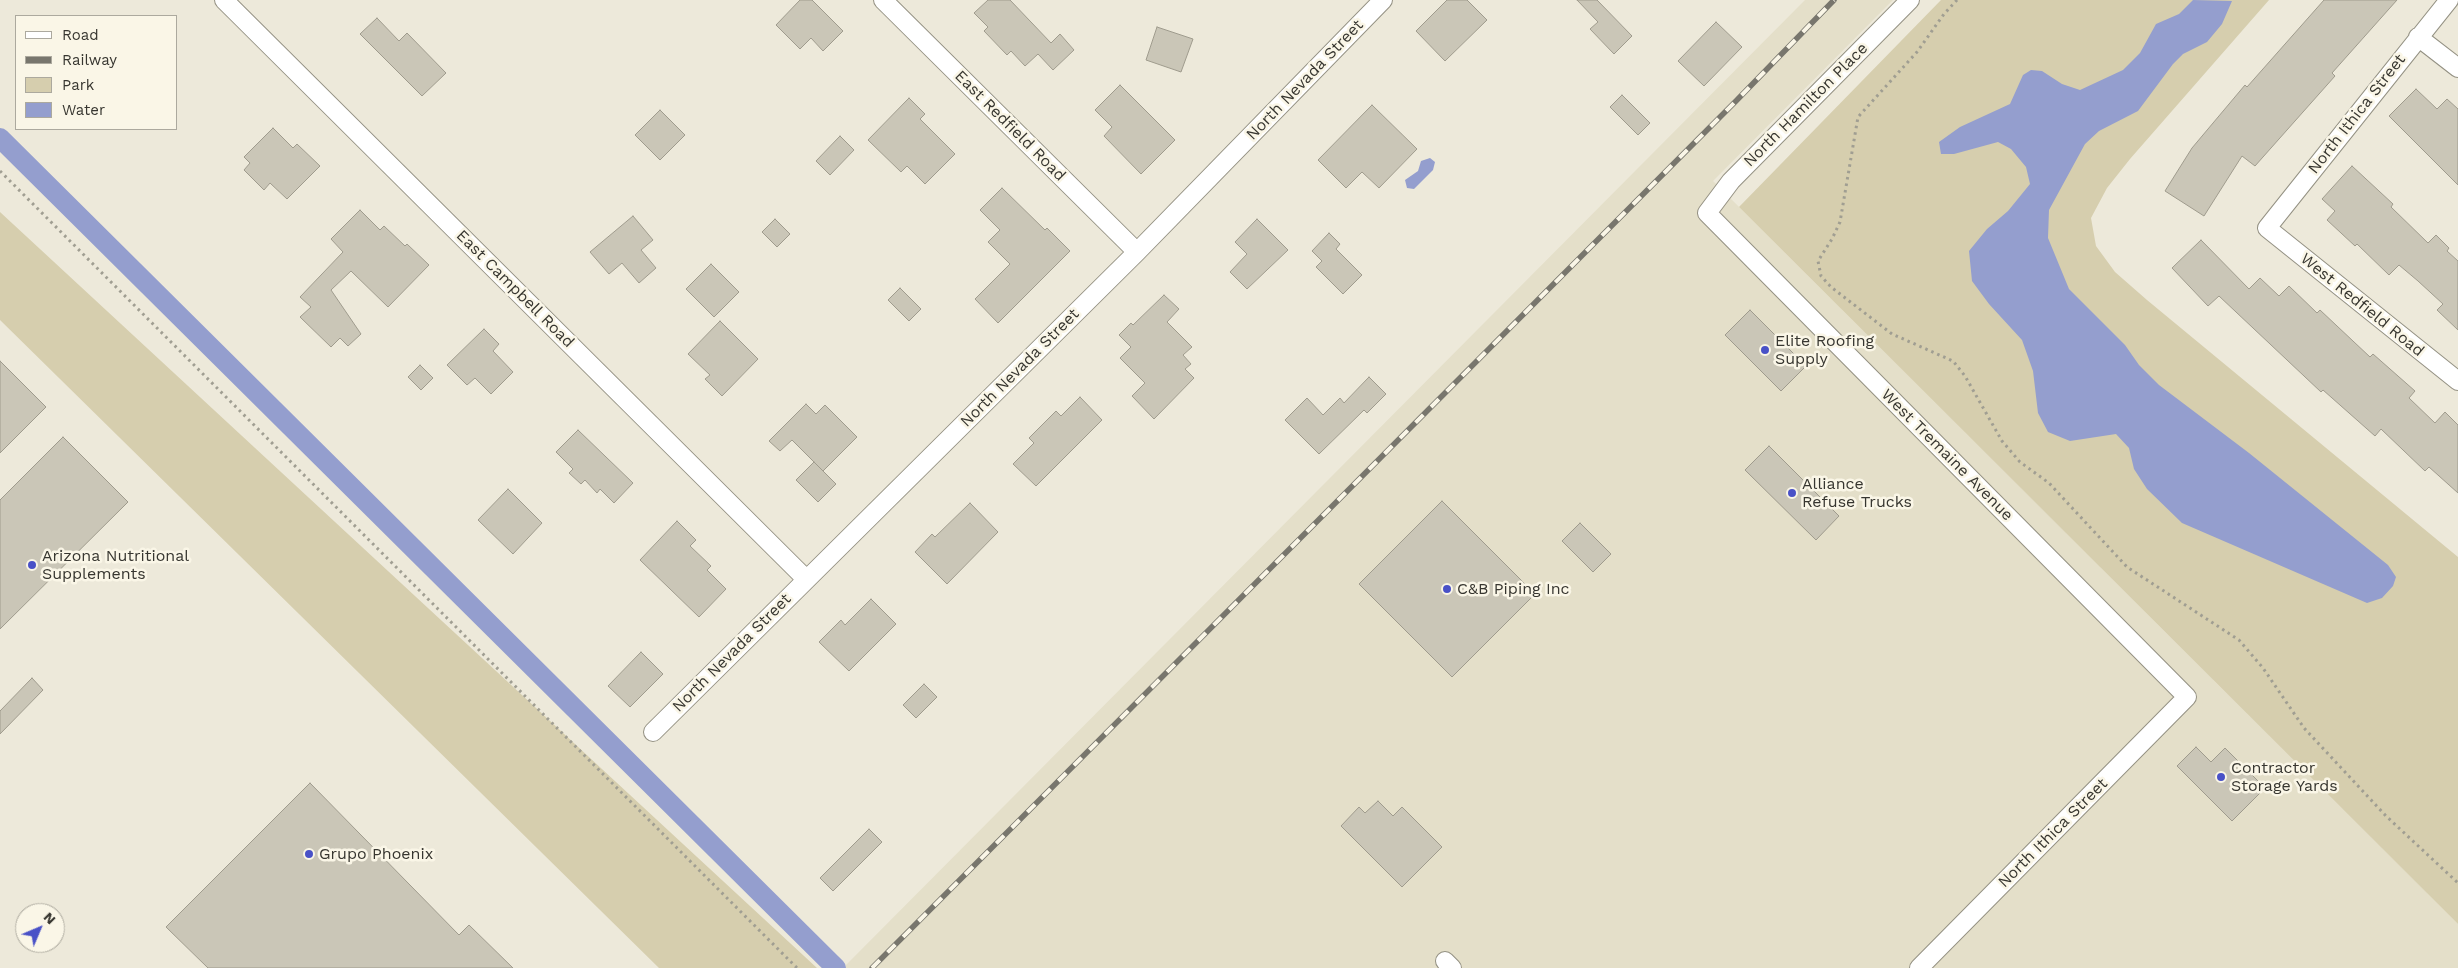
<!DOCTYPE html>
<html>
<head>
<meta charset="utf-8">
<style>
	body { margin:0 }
	#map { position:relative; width:2458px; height:968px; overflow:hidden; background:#ede9da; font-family:"Work Sans",sans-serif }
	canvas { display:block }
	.legend { position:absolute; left:15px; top:15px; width:162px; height:115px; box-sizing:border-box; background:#faf6e7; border:1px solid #aca99e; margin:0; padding:6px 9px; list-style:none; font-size:15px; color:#373630 }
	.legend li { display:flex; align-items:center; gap:10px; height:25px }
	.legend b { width:25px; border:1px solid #aca99e }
	.north { position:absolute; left:15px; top:903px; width:50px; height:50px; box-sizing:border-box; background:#faf6e7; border:1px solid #aca99e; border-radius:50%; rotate:45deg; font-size:14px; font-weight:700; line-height:20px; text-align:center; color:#373630 }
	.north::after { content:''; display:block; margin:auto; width:18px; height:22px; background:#4951c7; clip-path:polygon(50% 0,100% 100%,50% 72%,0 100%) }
</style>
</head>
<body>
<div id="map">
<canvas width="2458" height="968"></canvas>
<ul class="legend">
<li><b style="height:6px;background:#fff"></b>Road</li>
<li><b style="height:6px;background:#78766d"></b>Railway</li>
<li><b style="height:14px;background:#d6ceae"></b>Park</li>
<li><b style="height:14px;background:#949ece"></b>Water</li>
</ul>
<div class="north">N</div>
</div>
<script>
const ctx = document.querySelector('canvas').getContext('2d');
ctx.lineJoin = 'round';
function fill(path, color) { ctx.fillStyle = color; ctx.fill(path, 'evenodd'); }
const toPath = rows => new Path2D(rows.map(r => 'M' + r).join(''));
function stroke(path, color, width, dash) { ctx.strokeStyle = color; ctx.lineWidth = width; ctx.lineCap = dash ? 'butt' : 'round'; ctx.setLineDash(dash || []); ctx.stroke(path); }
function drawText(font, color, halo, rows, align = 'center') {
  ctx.font = font + ' "Work Sans",sans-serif'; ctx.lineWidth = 5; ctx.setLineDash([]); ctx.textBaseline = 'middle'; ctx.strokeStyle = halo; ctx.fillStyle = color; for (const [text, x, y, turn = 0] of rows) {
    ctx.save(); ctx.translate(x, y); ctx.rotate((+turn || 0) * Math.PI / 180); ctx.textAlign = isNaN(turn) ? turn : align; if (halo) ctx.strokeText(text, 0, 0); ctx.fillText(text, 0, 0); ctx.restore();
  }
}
fill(toPath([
	[1805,0,1893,0,1713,181,2458,924,2458,968,843,968]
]), '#e4dfc9');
fill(toPath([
	[1941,0,2269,0,2130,159,2107,188,2091,218,2096,246,2115,272,2147,300,2458,557,2458,924,1739,207],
	[0,212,817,968,659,968,0,320]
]), '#d6ceae');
fill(toPath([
	[2193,0,2232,1,2222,24,2207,42,2183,54,2173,64,2138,111,2099,131,2085,144,2049,210,2048,238,2069,289,2125,345,2139,365,2159,385,2249,453,2388,565,2396,577,2393,586,2382,598,2367,603,2182,523,2147,489,2134,469,2129,448,2116,434,2070,441,2048,432,2038,413,2033,371,2022,340,1989,304,1972,281,1969,251,1987,229,2008,211,2030,184,2026,167,2011,149,1998,142,1954,154,1941,154,1939,142,1960,127,2010,104,2023,75,2031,70,2042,71,2062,84,2080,90,2123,70,2140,53,2156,24,2179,14],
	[1430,158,1435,162,1433,170,1414,189,1407,188,1405,180,1418,171,1421,161]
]), '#949ece');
stroke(toPath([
	[0,138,836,968]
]), '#949ece', 20);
const building = toPath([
	[800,0,812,0,843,31,823,51,811,38,800,49,776,25,800,0],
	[988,0,1010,0,1051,43,1060,34,1074,50,1053,70,1038,54,1025,66,1011,51,1007,55,984,31,988,27,974,13,988,0],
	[1447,0,1467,0,1487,20,1445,61,1416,31,1447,0],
	[1577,0,1597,0,1632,36,1614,54,1590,29,1598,22,1577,0],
	[2324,0,2397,0,2332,73,2335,76,2255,166,2242,156,2204,216,2165,191,2192,148,2245,85,2247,87,2324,0],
	[377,18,399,41,407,33,446,73,422,96,360,34,377,18],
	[1716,22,1742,47,1704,86,1678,61,1716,22],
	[1157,27,1193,39,1181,72,1146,60,1157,27],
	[1120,85,1175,140,1141,174,1104,136,1112,127,1095,110,1120,85],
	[2416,89,2437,109,2447,99,2458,109,2458,185,2389,116,2416,89],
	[1622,95,1650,123,1638,135,1610,107,1622,95],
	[909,98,925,114,920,119,955,154,925,184,907,166,901,172,868,140,909,98],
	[1372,105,1417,149,1379,188,1362,172,1346,188,1318,160,1372,105],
	[660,110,685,135,660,160,635,135,660,110],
	[273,128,293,148,297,144,320,166,287,199,270,183,264,190,244,170,250,163,244,157,273,128],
	[840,136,854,150,830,175,816,161,840,136],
	[2352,166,2393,204,2391,207,2428,243,2436,235,2449,248,2447,251,2458,261,2458,330,2437,310,2443,304,2418,281,2399,265,2389,275,2357,244,2355,246,2327,220,2335,211,2322,199,2352,166],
	[1002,188,1045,230,1047,228,1070,251,998,323,975,299,1010,264,988,242,1000,230,980,210,1002,188],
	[360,210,380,230,384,226,405,246,407,244,429,265,388,307,351,271,331,290,361,334,348,346,340,338,331,347,300,317,311,307,300,297,343,252,331,239,360,210],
	[633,216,653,240,641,250,656,268,639,283,622,263,609,274,590,252,633,216],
	[775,219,790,234,777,247,762,232,775,219],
	[1257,219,1288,250,1247,289,1230,272,1247,254,1235,242,1257,219],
	[1329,233,1340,244,1336,249,1362,275,1343,294,1316,267,1322,261,1312,251,1329,233],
	[2201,240,2249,289,2260,278,2279,296,2289,286,2317,313,2320,310,2370,357,2373,354,2415,391,2409,398,2435,423,2445,412,2458,425,2458,493,2429,467,2425,471,2381,429,2375,436,2323,390,2321,392,2219,296,2208,306,2172,268,2201,240],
	[711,264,739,292,714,317,686,289,711,264],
	[900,288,921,309,909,321,888,300,900,288],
	[1164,295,1179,309,1167,322,1192,347,1183,355,1191,364,1185,369,1194,378,1154,419,1132,396,1145,383,1120,358,1131,347,1119,335,1131,323,1133,325,1164,295],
	[1750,310,1806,366,1781,391,1725,335,1750,310],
	[720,321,758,359,722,396,705,379,710,375,688,354,720,321],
	[484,329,499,344,493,351,513,372,491,394,475,378,467,385,447,365,484,329],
	[0,361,46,407,0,453,0,361],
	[420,365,433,378,421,390,408,377,420,365],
	[1369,377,1386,394,1367,413,1364,410,1319,454,1285,420,1307,398,1323,415,1340,398,1344,403,1369,377],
	[1080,397,1102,420,1036,486,1013,464,1034,443,1029,438,1056,411,1061,416,1080,397],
	[806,404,816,414,825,405,857,437,823,471,792,440,780,451,769,441,806,404],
	[578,430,633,483,614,503,600,489,597,493,585,480,581,484,569,473,573,469,556,452,578,430],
	[63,437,128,502,0,629,0,500,63,437],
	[1769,446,1839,516,1816,540,1745,470,1769,446],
	[814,462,836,484,818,502,796,480,814,462],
	[508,489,542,523,513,554,478,520,508,489],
	[1442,501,1535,594,1452,677,1359,584,1442,501],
	[970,503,998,532,947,584,915,552,932,534,935,537,970,503],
	[677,521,696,540,690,546,711,566,707,570,726,589,699,617,640,560,677,521],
	[1580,523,1611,554,1593,572,1562,541,1580,523],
	[871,599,896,624,849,671,819,642,841,620,845,625,871,599],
	[641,652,663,674,630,707,608,686,641,652],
	[32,678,43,690,0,734,0,711,32,678],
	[924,684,937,697,916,718,903,705,924,684],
	[2196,747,2211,762,2225,748,2265,788,2232,821,2177,766,2196,747],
	[310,783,459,935,469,925,513,968,208,968,166,927,310,783],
	[1378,801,1393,816,1402,807,1442,847,1402,887,1341,826,1359,807,1365,813,1378,801],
	[869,829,882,842,833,891,820,878,869,829]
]);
fill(building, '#cac6b7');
stroke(building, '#9f9b8d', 1);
const street = toPath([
	[224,0,806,579],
	[883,0,1137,252],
	[1910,0,1731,181,1707,213,2187,697,1919,968],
	[2449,0,2267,228,2458,381],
	[2418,37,2458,68],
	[653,732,1137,252,1383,0],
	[1445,961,1452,968]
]);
stroke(street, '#949183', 20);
stroke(toPath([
	[1957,0,1944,14,1917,52,1858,117,1840,222,1832,239,1818,261,1821,276,1831,287,1892,334,1953,361,1965,376,2002,441,2020,462,2049,483,2127,567,2239,640,2263,668,2304,728,2386,816,2458,883],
	[0,171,797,968]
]), '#a09e92', 3, [2.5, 4]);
stroke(street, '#fff', 18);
const rail = toPath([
	[872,968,1736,101,1834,0]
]);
stroke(rail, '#78766d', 5.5);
stroke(rail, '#faf6e7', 4, [11]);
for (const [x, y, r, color] of [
	[1765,350,5,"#4951c7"],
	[1792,493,5,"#4951c7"],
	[32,565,5,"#4951c7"],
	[1447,589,5,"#4951c7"],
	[2221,777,5,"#4951c7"],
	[309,854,5,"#4951c7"]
]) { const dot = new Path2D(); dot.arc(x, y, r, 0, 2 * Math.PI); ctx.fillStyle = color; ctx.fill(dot); stroke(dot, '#faf6e7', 2); }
drawText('16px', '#373630', '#faf6e7', [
	["North Nevada Street",1305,80,-46],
	["North Hamilton Place",1806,105,-45],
	["North Ithica Street",2357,114,-52],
	["East Redfield Road",1010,126,45],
	["East Campbell Road",515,289,45],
	["West Redfield Road",2362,305,39],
	["North Nevada Street",1020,368,-45],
	["West Tremaine Avenue",1947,455,45],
	["North Nevada Street",732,653,-45],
	["North Ithica Street",2053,833,-45]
]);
drawText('16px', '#373630', '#faf6e7', [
	["Elite Roofing",1775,341],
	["Supply",1775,359],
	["Alliance",1802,484],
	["Refuse Trucks",1802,502],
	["Arizona Nutritional",42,556],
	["Supplements",42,574],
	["C&B Piping Inc",1457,589],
	["Contractor",2231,768],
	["Storage Yards",2231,786],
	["Grupo Phoenix",319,854]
], 'left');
</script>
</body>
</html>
